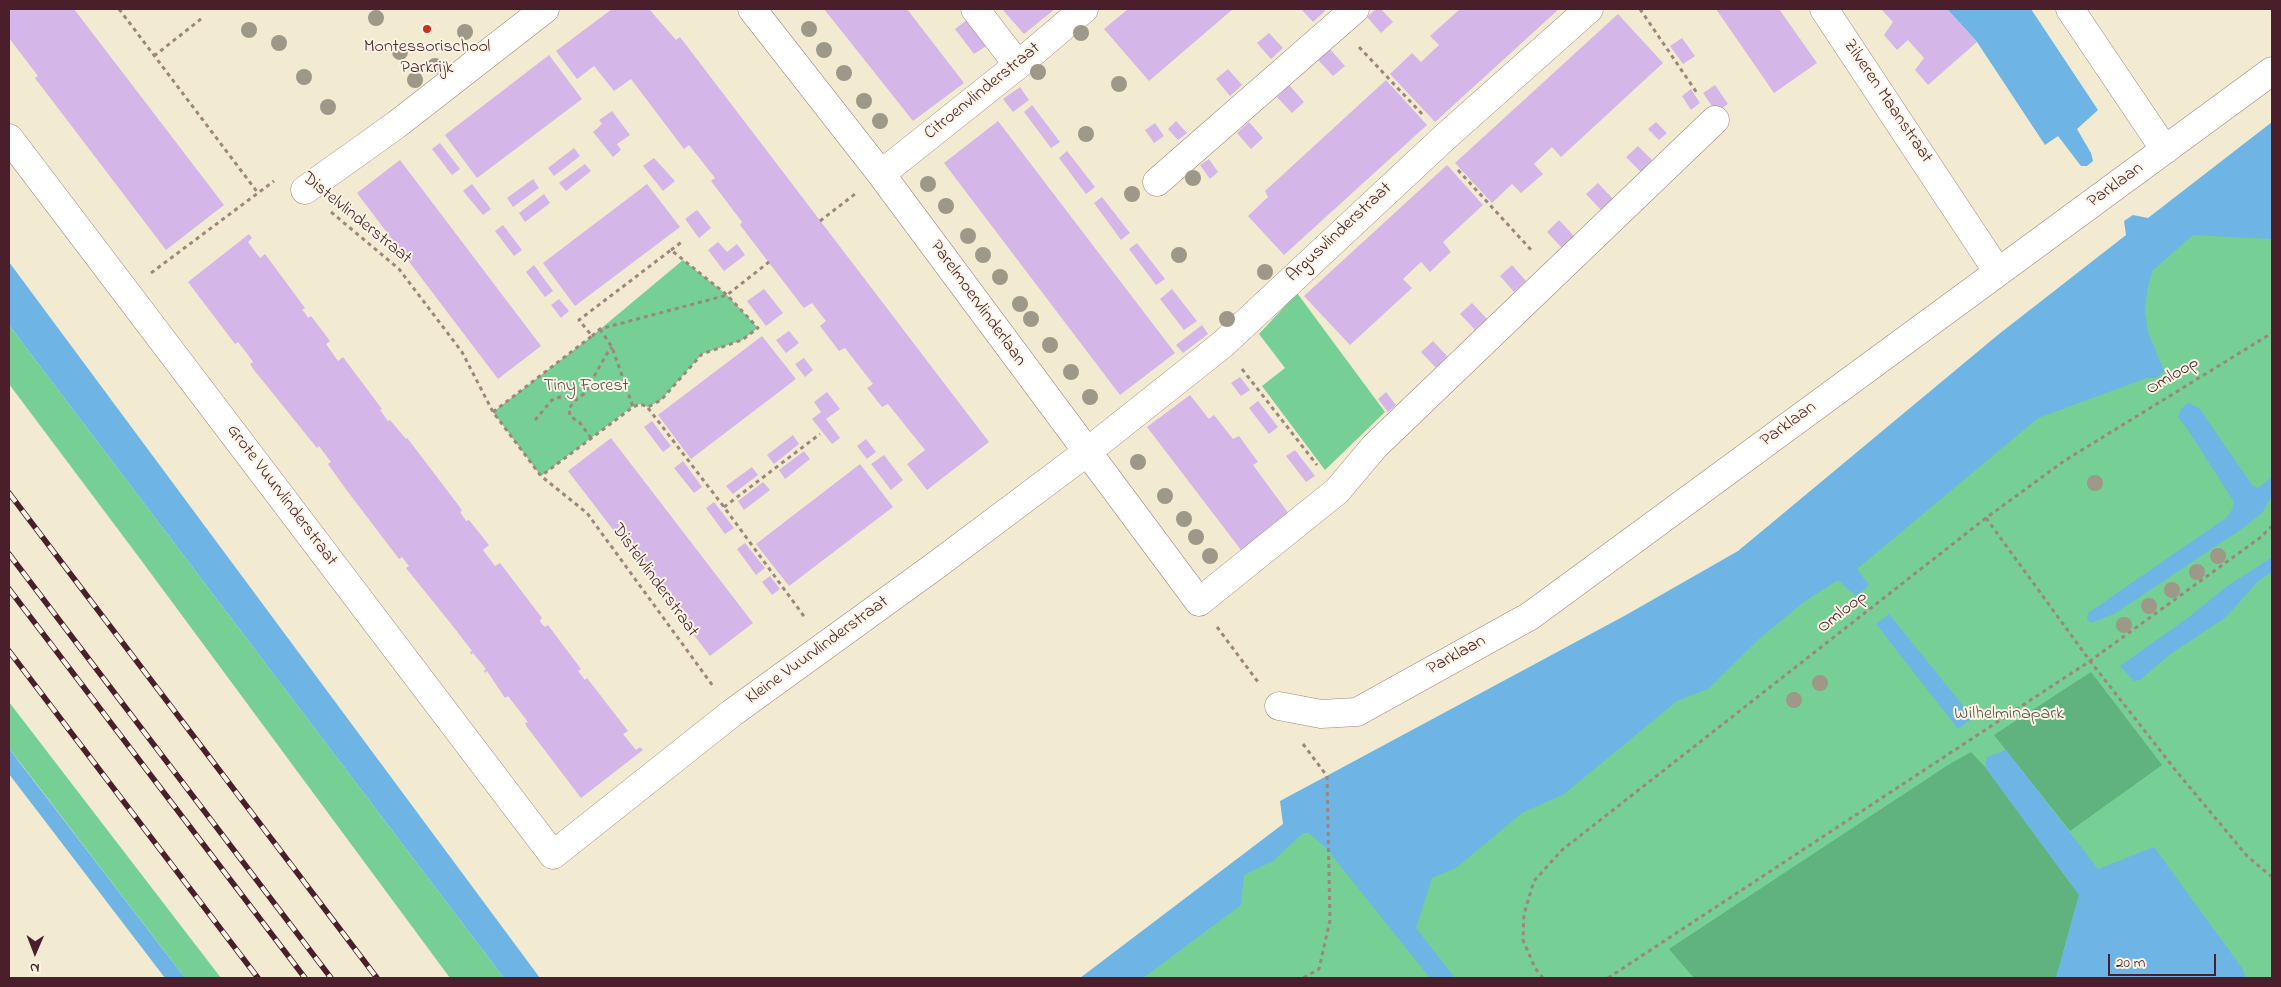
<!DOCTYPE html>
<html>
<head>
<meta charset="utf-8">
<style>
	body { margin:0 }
	#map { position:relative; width:2281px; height:987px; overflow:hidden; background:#f2ebd1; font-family:"Indie Flower",sans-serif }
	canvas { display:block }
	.frame { position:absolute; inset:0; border:10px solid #4a1f2b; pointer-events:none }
	.north { position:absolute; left:10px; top:927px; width:50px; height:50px; -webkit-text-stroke:4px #fcf5e5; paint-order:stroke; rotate:181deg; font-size:14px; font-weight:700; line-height:20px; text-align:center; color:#4a1f2b }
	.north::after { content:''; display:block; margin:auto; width:18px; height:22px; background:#4a1f2b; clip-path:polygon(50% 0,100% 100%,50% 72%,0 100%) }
	.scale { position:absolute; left:2108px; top:954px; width:108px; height:22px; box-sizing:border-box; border:2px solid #4a1f2b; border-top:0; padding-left:6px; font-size:15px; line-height:18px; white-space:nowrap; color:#4a1f2b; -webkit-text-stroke:4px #fcf5e5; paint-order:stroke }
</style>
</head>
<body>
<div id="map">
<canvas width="2281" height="987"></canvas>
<div class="frame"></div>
<div class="north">N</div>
<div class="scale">20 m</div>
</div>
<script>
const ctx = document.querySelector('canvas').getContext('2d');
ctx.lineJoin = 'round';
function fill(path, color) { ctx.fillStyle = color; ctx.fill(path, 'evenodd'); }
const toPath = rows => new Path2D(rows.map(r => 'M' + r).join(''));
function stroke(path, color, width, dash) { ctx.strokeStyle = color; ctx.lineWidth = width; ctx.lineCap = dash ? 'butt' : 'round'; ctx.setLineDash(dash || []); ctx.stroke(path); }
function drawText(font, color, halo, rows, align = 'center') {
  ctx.font = font + ' "Indie Flower",sans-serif'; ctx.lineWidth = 4; ctx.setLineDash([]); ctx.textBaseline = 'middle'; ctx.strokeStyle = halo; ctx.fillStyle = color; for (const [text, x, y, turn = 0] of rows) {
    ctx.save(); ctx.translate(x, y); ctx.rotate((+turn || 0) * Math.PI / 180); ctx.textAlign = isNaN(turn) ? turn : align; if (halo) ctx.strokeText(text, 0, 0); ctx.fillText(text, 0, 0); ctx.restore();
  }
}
fill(toPath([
	[2272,159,2272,978,1097,978,1312,815,1813,532],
	[683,260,727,295,758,328,742,340,702,354,661,400,648,407,640,404,632,407,541,476,493,412,592,336],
	[1297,293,1385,412,1325,470,1262,386,1285,368,1259,334],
	[9,325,504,978,450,978,141,560,9,384],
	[9,702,221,978,185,978,9,748]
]), '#76cf95');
fill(toPath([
	[2091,672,2162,765,2070,831,1994,735],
	[1971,752,1985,767,2079,895,2056,978,1694,978,1669,949,1948,765]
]), '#60b27e');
fill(toPath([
	[1947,9,2031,9,2098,110,2077,129,2091,153,2093,161,2087,166,2081,166,2058,136,2045,145,1977,42],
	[2272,122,2272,239,2193,235,2152,271,2147,291,2145,312,2148,332,2164,371,2156,378,2147,378,2038,418,1857,569,1869,585,1856,596,1838,580,1805,601,1759,639,1708,689,1677,701,1564,794,1522,813,1456,868,1432,878,1416,928,1455,978,1430,978,1326,848,1309,833,1303,833,1273,861,1244,875,1241,905,1143,978,1080,978,1283,824,1280,801,1626,615,1738,551,1999,334,2126,235,2124,221,2133,215,2148,218],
	[9,262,540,978,504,978,9,325],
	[2188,403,2199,408,2252,485,2258,488,2272,477,2272,496,2262,513,2243,528,2114,614,2091,623,2087,619,2088,613,2226,518,2232,510,2234,502,2188,430,2178,417,2181,409],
	[2272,557,2272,572,2259,580,2226,617,2169,655,2140,680,2134,681,2120,666,2189,617,2226,587],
	[1889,614,1973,718,1958,729,1876,624],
	[9,748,20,763,185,978,165,978,9,774],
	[2006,750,2098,869,2154,847,2242,968,2246,978,2056,978,2079,895,1985,767,1987,757]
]), '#6eb5e5');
fill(toPath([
	[9,9,74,9,224,205,166,250,35,78,38,76,9,38],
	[612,9,649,9,676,40,680,37,989,442,927,490,907,464,925,450,888,404,882,407,867,388,873,384,845,348,839,351,820,326,826,321,812,303,804,308,803,307,740,225,742,222,711,181,715,178,689,145,684,149,631,79,614,91,594,66,577,79,556,51],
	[824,9,907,9,964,83,913,121],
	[1002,9,1055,9,1024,34],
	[1128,9,1233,9,1149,81,1104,29],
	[1301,9,1323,9,1325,11,1313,22],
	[1376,9,1381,9,1393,22,1381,33,1367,17],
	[1460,9,1559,9,1435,122,1390,74,1412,53,1421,62,1439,45,1430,36],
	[1716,9,1779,9,1817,63,1774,93],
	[1881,9,1947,9,1977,42,1928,85,1915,70,1924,58,1908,40,1897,50,1884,35,1893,22],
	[1618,14,1663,63,1561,157,1552,147,1534,164,1543,174,1521,193,1512,184,1492,203,1455,163],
	[967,20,986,46,974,54,955,29],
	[1269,33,1283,48,1271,59,1257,43],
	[1682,38,1695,56,1683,64,1670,46],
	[1330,49,1345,66,1333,76,1318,60],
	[549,55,582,99,477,178,445,135],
	[1228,69,1242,85,1230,96,1216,79],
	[1386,80,1427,125,1284,255,1248,216,1268,197,1265,191],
	[1289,85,1304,102,1292,113,1277,97],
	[1715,85,1728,104,1716,112,1703,93],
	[1020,87,1029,100,1013,112,1003,99],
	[1691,89,1700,103,1691,110,1682,96],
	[1032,105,1060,142,1051,148,1024,112],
	[612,111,630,135,617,144,621,150,613,157,593,132,602,124,599,120],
	[998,121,1175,353,1120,395,944,163],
	[1176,121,1187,133,1178,140,1168,129],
	[1249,122,1263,138,1251,149,1237,133],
	[1656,122,1667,133,1659,140,1648,129],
	[1155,123,1164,136,1154,143,1145,130],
	[440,143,460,169,452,175,432,149],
	[1638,146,1653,161,1641,172,1626,157],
	[574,148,580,156,554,176,548,168],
	[1067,151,1095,187,1086,194,1059,158],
	[654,158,675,181,663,191,643,166],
	[1209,159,1218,172,1210,179,1200,165],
	[400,160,541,346,498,379,357,193],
	[585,164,591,171,566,191,559,183],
	[1447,165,1483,205,1443,242,1451,252,1430,272,1421,262,1403,279,1412,288,1350,345,1304,296],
	[533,179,539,188,513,207,507,198],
	[1598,183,1613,199,1601,210,1586,194],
	[472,184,491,209,483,215,463,191],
	[647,184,680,227,575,306,543,263],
	[544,194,550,203,525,222,519,213],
	[1102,197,1130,233,1121,240,1094,203],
	[697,210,711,228,699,238,685,219],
	[1559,220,1574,236,1562,248,1547,232],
	[503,225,522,250,514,256,495,231],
	[249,234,252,238,248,242,260,258,265,254,305,308,302,310,305,313,308,318,311,316,330,341,326,344,338,361,343,357,382,409,380,410,388,421,390,420,406,439,407,438,408,439,459,506,462,511,460,512,466,521,469,520,489,545,483,550,495,566,500,563,542,618,540,620,541,623,545,627,548,625,581,669,578,671,585,680,587,678,628,731,623,734,636,750,640,747,643,750,581,798,527,727,525,723,528,722,508,696,505,698,487,671,485,673,484,671,486,669,473,653,471,655,470,652,472,651,452,625,406,568,409,566,402,557,399,559,345,488,328,464,331,462,319,446,317,448,254,370,250,364,253,362,248,355,238,342,235,344,188,282],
	[718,242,727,252,737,244,745,255,724,271,708,250],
	[1137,243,1165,279,1156,285,1129,249],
	[534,265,553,291,545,297,526,272],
	[1512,265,1526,281,1514,292,1500,276],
	[764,289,783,313,766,326,747,301],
	[1172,289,1197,321,1184,330,1160,299],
	[559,299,569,311,561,318,551,305],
	[1472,303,1487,319,1475,330,1460,314],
	[1202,325,1208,334,1183,353,1176,345],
	[789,331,799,343,786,353,776,340],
	[762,336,796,379,691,459,658,415],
	[1433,341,1447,356,1436,368,1421,352],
	[804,358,813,370,805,377,795,364],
	[1240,377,1250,390,1241,396,1231,383],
	[827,392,840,409,826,419,840,438,832,444,812,419,821,412,814,402],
	[1386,392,1396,405,1388,412,1378,399],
	[1190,395,1209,419,1214,415,1233,439,1239,436,1258,462,1253,465,1289,514,1241,550,1147,427],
	[1258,401,1278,427,1269,434,1249,408],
	[652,421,671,446,663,452,644,427],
	[793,435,799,444,774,464,767,455],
	[611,438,753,623,710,656,568,471],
	[866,439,876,452,867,459,857,446],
	[1295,450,1315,476,1306,482,1286,456],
	[804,451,810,459,785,479,779,470],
	[884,455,903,480,891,490,871,464],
	[683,461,702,487,694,493,674,468],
	[860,464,893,507,789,586,756,544],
	[752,467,758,475,733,494,726,486],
	[763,482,770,490,744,510,738,501],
	[714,502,734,528,725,534,706,508],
	[745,543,765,568,756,575,737,549],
	[770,576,780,589,772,595,762,582]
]), '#d4b6e8');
const minor = toPath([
	[752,9,881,174,1199,602,1337,491,1375,446,1715,120],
	[975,9,1018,65],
	[1824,9,1998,272],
	[2070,9,2165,150],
	[9,138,553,855,732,713,935,566,1087,452,1223,344,1445,137,1589,9],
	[881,174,1018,65,1084,9],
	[1157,182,1355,9],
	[305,190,396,125,545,9],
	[1279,706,1321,714,1357,712,1530,616,2272,71]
]);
stroke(minor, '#9e857e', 29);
stroke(toPath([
	[119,9,258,193],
	[1640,9,1697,93],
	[1359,47,1423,115],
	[154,56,201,19],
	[1458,170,1533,252],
	[331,212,399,269,462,352,493,412,541,476,587,513,713,686],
	[820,221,855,194],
	[671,250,683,241],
	[151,273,274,181],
	[600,329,612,347,633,407],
	[592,336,600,329,727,295,769,262],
	[1242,369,1317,465],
	[648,408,724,507,806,619],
	[493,412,592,336,579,320,671,250,727,295,758,328,742,340,702,354,661,400,648,407,640,404,633,407,541,476],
	[535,420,552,400,560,397,575,399],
	[591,438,580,423,570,416,569,408,576,400,585,393,606,355,612,347],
	[724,507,820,434],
	[1986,518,2090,661,2177,772,2247,856,2272,877],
	[1217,627,1258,682],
	[1303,744,1327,776,1330,920,1319,969,1303,978],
	[1543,978,1535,968,1523,940,1524,914,1534,881,1562,850,1986,518,2064,461,2272,333],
	[1608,978,2090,661,2261,537,2272,526]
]), '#9e857e', 3, [4, 4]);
stroke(minor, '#fff', 28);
const rail = toPath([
	[9,493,377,978],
	[9,554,331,978],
	[9,589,305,978],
	[9,651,258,978]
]);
stroke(rail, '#4a1f2b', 5.5);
stroke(rail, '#fcf5e5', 4, [11]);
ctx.fillStyle = '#9d9887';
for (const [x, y] of [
	[376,18],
	[809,29],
	[249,30],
	[465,32],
	[1081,33],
	[279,43],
	[824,50],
	[400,52],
	[435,66],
	[1038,72],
	[844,73],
	[304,77],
	[415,80],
	[1119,84],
	[864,101],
	[328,107],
	[880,121],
	[1086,134],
	[1193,178],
	[928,184],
	[1132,194],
	[946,206],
	[968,236],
	[983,255],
	[1179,255],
	[1265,272],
	[1000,277],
	[1020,304],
	[1031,319],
	[1227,319],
	[1050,345],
	[1071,372],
	[1090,397],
	[1138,462],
	[2095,483],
	[1165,496],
	[1184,519],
	[1196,537],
	[1210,556],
	[2218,556],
	[2197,572],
	[2172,590],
	[2149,606],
	[2124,625],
	[1820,683],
	[1794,700]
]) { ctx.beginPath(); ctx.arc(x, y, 8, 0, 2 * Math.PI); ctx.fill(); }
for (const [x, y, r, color] of [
	[427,29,5,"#c8321e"]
]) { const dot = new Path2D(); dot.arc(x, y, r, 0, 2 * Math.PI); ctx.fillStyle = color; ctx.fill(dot); stroke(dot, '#fcf5e5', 2); }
drawText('18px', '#4a1f2b', '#fcf5e5', [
	["Montessorischool",427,48],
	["Parkrijk",427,69]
]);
drawText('18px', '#4a1f2b', '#fcf5e5', [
	["Citroenvlinderstraat",983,92,-39],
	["Zilveren Maanstraat",1887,102,56],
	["Parklaan",2116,186,-36],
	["Distelvlinderstraat",356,219,39],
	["Argusvlinderstraat",1340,233,-43],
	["Parelmoervlinderlaan",977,304,54],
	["Omloop",2173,377,-31],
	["Parklaan",1789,425,-36],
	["Grote Vuurvlinderstraat",281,496,53],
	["Distelvlinderstraat",654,581,54],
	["Omloop",1843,613,-38],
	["Kleine Vuurvlinderstraat",818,651,-36],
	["Parklaan",1457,656,-29]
]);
drawText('18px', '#57544b', '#fcf5e5', [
	["Tiny Forest",586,387],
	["Wilhelminapark",2009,715]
]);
</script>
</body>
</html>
